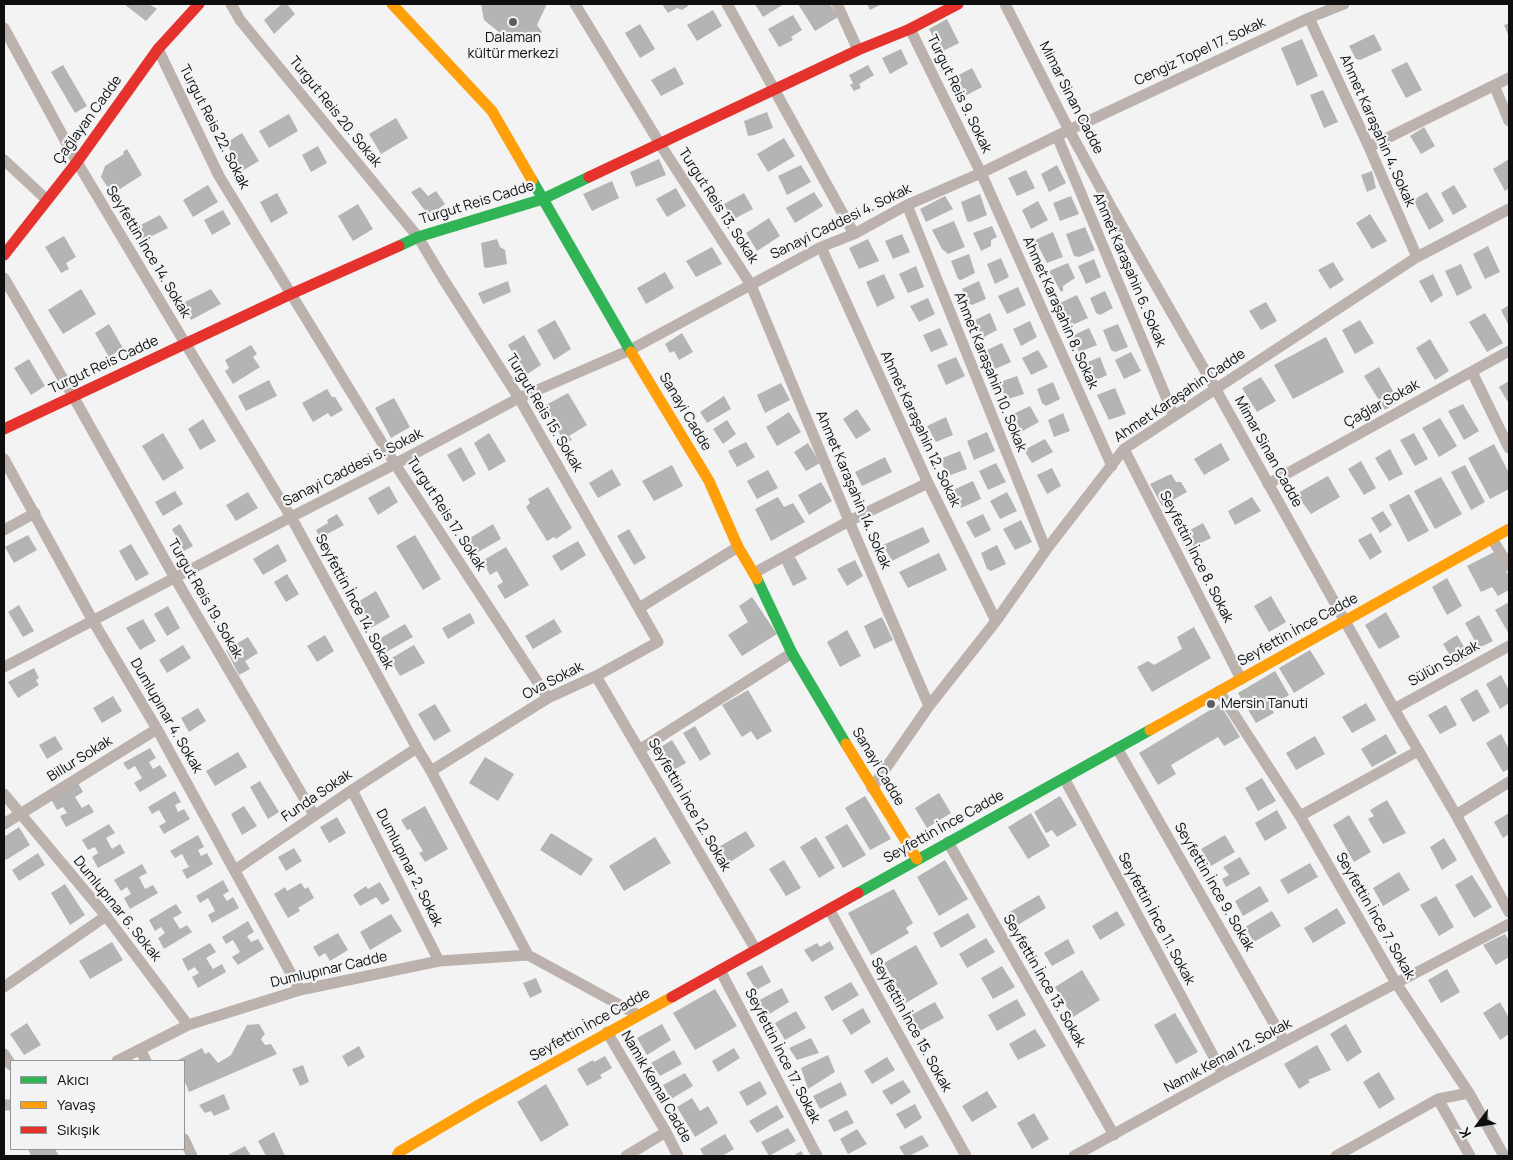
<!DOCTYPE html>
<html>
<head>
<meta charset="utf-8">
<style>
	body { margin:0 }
	#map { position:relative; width:1513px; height:1160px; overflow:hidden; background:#f3f3f3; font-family:Manrope,sans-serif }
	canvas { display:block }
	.frame { position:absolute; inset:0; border:5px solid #0e0e0f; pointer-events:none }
	.legend { position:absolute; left:10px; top:1060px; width:175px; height:90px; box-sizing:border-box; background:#f2f3f4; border:1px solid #979798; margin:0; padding:6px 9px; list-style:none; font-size:15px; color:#0e0e0f }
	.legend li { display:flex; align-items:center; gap:10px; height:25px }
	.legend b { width:25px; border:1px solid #979798 }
	.north { position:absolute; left:1453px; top:1100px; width:50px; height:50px; -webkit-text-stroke:4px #f2f3f4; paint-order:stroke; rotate:239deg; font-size:14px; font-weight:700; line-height:20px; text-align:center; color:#0e0e0f }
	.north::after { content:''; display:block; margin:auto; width:18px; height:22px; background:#0e0e0f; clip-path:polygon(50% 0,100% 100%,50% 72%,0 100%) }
</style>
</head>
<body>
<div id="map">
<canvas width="1513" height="1160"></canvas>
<div class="frame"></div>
<ul class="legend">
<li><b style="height:6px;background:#30b455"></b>Akıcı</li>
<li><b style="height:6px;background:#ff9f0a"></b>Yavaş</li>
<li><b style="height:6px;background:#e5322d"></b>Sıkışık</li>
</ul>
<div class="north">K</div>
</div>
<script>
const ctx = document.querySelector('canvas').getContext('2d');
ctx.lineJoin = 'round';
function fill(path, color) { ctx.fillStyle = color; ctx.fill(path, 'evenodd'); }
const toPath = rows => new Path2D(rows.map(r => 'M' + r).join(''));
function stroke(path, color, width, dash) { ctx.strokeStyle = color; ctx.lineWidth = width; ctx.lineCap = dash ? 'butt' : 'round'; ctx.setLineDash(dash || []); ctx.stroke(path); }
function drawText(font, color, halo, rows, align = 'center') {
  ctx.font = font + ' Manrope,sans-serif'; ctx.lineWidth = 4.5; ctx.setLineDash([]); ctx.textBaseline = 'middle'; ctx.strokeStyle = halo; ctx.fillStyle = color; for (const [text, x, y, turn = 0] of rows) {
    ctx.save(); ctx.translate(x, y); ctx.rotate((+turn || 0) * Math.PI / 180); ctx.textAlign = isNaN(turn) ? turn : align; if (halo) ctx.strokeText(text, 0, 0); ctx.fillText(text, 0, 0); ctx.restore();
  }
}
fill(toPath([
	[124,4,149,4,157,9,146,21],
	[282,4,287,4,295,14,274,34,264,20],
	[481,4,545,4,546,6,537,25,542,32,525,42,520,35,500,33,484,20],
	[662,4,688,4,688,6,682,10,677,8,668,13],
	[755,4,784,4,763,17],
	[798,4,830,4,838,17,815,31],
	[867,4,882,4,870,10],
	[713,10,722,26,697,41,687,25],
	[793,15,802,30,791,37,793,40,779,47,768,29],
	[947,19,959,43,941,52,929,29],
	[1509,23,1509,37,1504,25],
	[640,24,655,49,640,58,625,33],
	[1374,34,1382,50,1360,60,1356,59,1349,46],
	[1302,39,1318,76,1297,86,1281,48],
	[901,49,908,64,890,74,882,58],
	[1407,62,1422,90,1406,98,1391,70],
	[63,65,87,106,75,113,51,72],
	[868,65,874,75,859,84,861,88,854,91,850,85,853,83,849,75],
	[675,67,684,84,661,96,651,80],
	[972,68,982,87,963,97,953,78],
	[1323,90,1338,122,1324,128,1310,95],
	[767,112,773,128,754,135,748,136,744,121],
	[289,114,298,131,269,148,259,131],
	[396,118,408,138,381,154,369,134],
	[1424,127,1435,146,1421,154,1410,136],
	[242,133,259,161,242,171,226,143],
	[784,138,795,156,768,172,757,154],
	[318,146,327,163,311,172,302,155],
	[127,149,142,175,112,194,101,177,105,166,124,154,123,152],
	[659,159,666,175,636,187,630,172],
	[1509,159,1509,188,1505,191,1493,169],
	[801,165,811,182,787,195,778,176],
	[1057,165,1066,183,1049,192,1041,174],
	[1026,170,1035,188,1017,196,1008,178],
	[1372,171,1376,188,1367,192,1361,175],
	[612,181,619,198,592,211,583,194],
	[208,185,218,202,193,217,183,200],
	[1454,185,1467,207,1453,215,1441,193],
	[420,187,428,196,436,191,445,204,429,216,411,192],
	[676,188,686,206,667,217,656,199],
	[814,192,823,206,795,223,786,208],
	[1427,192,1444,221,1429,230,1413,200],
	[277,193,288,213,271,223,260,202],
	[744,193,753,209,732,220,724,204],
	[980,194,987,215,970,222,967,221,961,202],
	[945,196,953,209,926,222,920,209],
	[1071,196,1079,214,1060,221,1053,203],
	[1038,201,1048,220,1031,229,1022,210],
	[358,204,373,229,353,241,338,216],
	[223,210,231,224,212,235,204,220],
	[1370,214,1387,241,1372,249,1356,223],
	[160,215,168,228,142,241,135,228],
	[769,218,780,236,757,251,746,233],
	[954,221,965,247,948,254,942,249,932,230],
	[992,226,997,237,991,240,991,246,981,251,973,233],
	[1085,227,1095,250,1079,257,1074,256,1066,234],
	[1053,232,1063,257,1047,263,1035,240],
	[902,234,910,252,893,259,885,241],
	[64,236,76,257,66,263,69,269,61,273,45,247],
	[497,239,500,247,505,250,507,264,487,268,484,267,481,243],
	[868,239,879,261,859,269,849,248],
	[1488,246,1500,272,1485,279,1473,254],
	[712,247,722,264,696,277,686,261],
	[969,254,975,273,961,280,958,279,951,261],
	[1001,258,1009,277,995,284,987,264],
	[1094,259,1101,277,1086,284,1078,266],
	[1333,262,1344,280,1330,289,1318,270],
	[1068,263,1075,278,1063,286,1063,291,1061,292,1049,271],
	[1461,264,1472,288,1457,296,1445,271],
	[916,266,924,287,908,293,899,274],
	[665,272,674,288,646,304,637,288],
	[884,274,895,298,877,307,866,282],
	[1433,274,1443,295,1431,303,1419,281],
	[508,281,511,292,483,304,478,293],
	[979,281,986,299,972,305,968,303,962,289],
	[1018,287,1026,305,1007,314,998,296],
	[81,289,96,314,63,334,48,310],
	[211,289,221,304,191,320,181,304],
	[1105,291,1113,308,1100,315,1096,313,1090,298],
	[1077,295,1088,318,1070,326,1060,303],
	[928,298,935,314,919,322,910,306],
	[1266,302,1277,321,1261,330,1249,311],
	[1509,305,1509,326,1501,310],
	[990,313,997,330,982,338,975,320],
	[1485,313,1503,343,1487,352,1469,322],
	[555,320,571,349,554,360,537,330],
	[1360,320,1374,343,1355,354,1342,330],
	[1030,321,1037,337,1021,346,1013,329],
	[109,324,123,348,109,357,95,333],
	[1118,324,1128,347,1115,352,1111,350,1103,330],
	[940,328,948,345,931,352,923,335],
	[1089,328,1097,345,1079,352,1072,336],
	[682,333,693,352,679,360,674,351,670,353,665,344],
	[524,335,541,365,526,375,508,345],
	[1326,337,1344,372,1293,399,1274,365],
	[1430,339,1449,371,1435,380,1416,348],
	[1002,343,1011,362,995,369,987,350],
	[251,345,257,354,253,357,260,367,233,384,225,371,229,368,225,360],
	[1038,350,1048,367,1031,375,1022,358],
	[1131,352,1141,371,1124,379,1115,360],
	[956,357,965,376,946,385,937,365],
	[1100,357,1107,375,1092,382,1089,380,1083,364],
	[29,359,45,386,31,395,14,368],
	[1379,367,1399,401,1385,410,1364,376],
	[1017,376,1024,394,1008,399,1005,398,1000,382],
	[1261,377,1276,401,1257,412,1242,388],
	[269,380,277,396,246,411,238,396],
	[1509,381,1509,404,1499,387],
	[1053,382,1060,399,1046,406,1042,403,1037,389],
	[781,383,790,400,765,413,757,395],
	[1115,388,1126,414,1109,420,1097,395],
	[327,389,332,397,335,397,343,410,331,417,328,413,313,422,302,403],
	[568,393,587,425,569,436,572,440,565,443,544,406],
	[724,396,731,409,707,423,700,412],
	[394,398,410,427,391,438,375,408],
	[1463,404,1479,431,1464,440,1448,411],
	[1030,406,1039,422,1021,432,1013,414],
	[857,409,871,430,856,439,843,419],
	[789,412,801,432,777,446,766,427],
	[1063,413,1070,431,1054,437,1048,420],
	[946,417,953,435,936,442,927,426],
	[1440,418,1457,446,1439,457,1422,428],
	[203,419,216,441,200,450,188,429],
	[727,420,736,434,723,444,713,429],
	[987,432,995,451,974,460,967,441],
	[163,433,184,468,163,481,142,446],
	[489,433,506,461,489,471,474,443],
	[1414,433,1428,459,1415,466,1400,440],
	[1045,439,1053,452,1032,463,1024,450],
	[746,442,755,457,737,467,728,451],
	[808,443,820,463,806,471,794,452],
	[1221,443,1230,460,1204,475,1194,459],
	[1494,444,1509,473,1509,489,1490,499,1468,458],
	[461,447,476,474,463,482,447,455],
	[1390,449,1403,474,1389,481,1375,458],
	[960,451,967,469,948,476,940,459],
	[885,457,892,472,862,486,855,472],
	[1361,461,1376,488,1364,495,1348,469],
	[996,463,1006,482,988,490,979,471],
	[672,465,683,486,654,501,642,481],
	[1465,465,1485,502,1471,510,1451,472],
	[1052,468,1061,486,1047,494,1037,475],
	[612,469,621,485,598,498,589,483],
	[768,470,778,488,757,499,747,481],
	[1171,474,1176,482,1181,482,1187,492,1162,506,1150,484],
	[1328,476,1340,497,1311,514,1296,494],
	[1441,477,1462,514,1435,529,1414,491],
	[973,481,981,499,961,508,953,490],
	[821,482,832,501,809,515,798,495],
	[389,486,398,502,378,515,368,498],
	[548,487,572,528,556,539,554,537,547,541,526,507,530,503,528,499],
	[175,491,183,504,163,516,155,502],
	[248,492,258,508,236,521,226,505],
	[1007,492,1017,511,1000,519,990,501],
	[1409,494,1429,531,1408,542,1389,505],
	[778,497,784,507,793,503,805,522,771,541,755,509],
	[1252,497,1261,511,1235,525,1228,511],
	[1383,511,1392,525,1380,533,1371,518],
	[337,514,344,525,320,538,316,530,328,523,327,520],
	[983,514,991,530,975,538,966,522],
	[1021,520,1032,542,1015,550,1003,529],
	[1203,523,1211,538,1186,550,1179,536],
	[180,524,193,546,184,551,172,529],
	[493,524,501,539,473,555,465,541],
	[923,527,930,542,892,561,883,545],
	[629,529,646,558,634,565,617,536],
	[1371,533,1382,552,1370,560,1358,540],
	[28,535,37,550,14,563,5,547],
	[415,535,441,579,423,590,396,546],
	[578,541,586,555,561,571,552,556],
	[131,544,149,574,136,581,119,551],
	[278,544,287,561,263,575,253,559],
	[997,545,1006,564,991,571,987,569,981,553],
	[506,547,529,585,505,599,497,586,503,582,497,571,490,575,482,561],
	[1496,551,1509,576,1509,590,1498,596,1492,587,1481,592,1467,566],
	[939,553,947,570,908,588,899,572],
	[795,557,807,579,793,586,782,563],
	[855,560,863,576,847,586,837,569],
	[287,574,299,594,286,602,274,582],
	[1447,578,1462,606,1447,615,1432,587],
	[376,591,390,617,371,628,356,603],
	[1271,596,1286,622,1269,632,1254,606],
	[752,597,777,634,742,656,728,635,748,622,739,606],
	[1509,602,1509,634,1495,610],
	[19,605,34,631,23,637,8,612],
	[168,606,180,628,167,636,154,614],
	[1386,612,1400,637,1379,649,1365,625],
	[470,613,475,623,448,639,442,628],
	[1479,615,1493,641,1479,648,1465,623],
	[882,617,893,640,874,649,864,626],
	[143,619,156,641,140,650,126,628],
	[554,619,562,632,533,649,525,636],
	[405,624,413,637,386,652,379,639],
	[1194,627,1211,658,1152,692,1137,667,1148,661,1154,665,1182,649,1177,637],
	[847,630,861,656,840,667,827,642],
	[325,635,334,651,317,662,307,646],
	[1457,635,1470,657,1456,665,1443,644],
	[248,637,258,653,245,661,250,669,239,675,226,650],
	[183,645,191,658,167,673,159,660],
	[414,645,425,663,400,676,390,659],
	[1310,650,1325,674,1294,693,1279,668],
	[34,668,39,678,36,680,39,685,18,698,8,682],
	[1275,671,1289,695,1271,707,1274,713,1256,723,1238,693],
	[1501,675,1509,690,1509,703,1500,709,1486,684],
	[1477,689,1490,712,1473,722,1460,699],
	[748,690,772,731,757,740,751,731,742,737,722,705],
	[113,696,122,711,102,723,93,708],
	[1366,703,1376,720,1352,733,1342,717],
	[435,704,451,731,434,741,418,714],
	[1220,704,1240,737,1224,746,1218,737,1171,765,1176,774,1158,785,1139,753],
	[1446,705,1457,725,1440,734,1428,715],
	[198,708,206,721,189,732,181,718],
	[695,726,711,754,700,761,683,733],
	[1386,734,1397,753,1372,767,1361,749],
	[1501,734,1509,749,1509,769,1503,772,1486,743],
	[55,736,63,749,47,759,39,745],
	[1315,736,1325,754,1296,770,1286,753],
	[672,740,686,763,672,771,659,748],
	[150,748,156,758,149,762,153,769,160,765,167,776,140,792,134,783,142,778,135,766,128,770,123,763],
	[238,752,247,767,215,786,206,771],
	[485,757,514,774,498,801,469,783],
	[1262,778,1276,801,1258,811,1245,788],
	[260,781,279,812,268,819,250,787],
	[78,783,83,792,75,797,82,808,89,804,94,812,66,827,60,816,67,813,63,807,57,810,51,799],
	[175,791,181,802,175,805,178,812,184,809,190,819,164,834,159,826,166,822,159,810,152,814,148,807],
	[939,793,951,813,927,828,915,808],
	[865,796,891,839,870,850,845,808],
	[1060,796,1077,825,1057,837,1052,830,1046,833,1034,812],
	[1387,800,1406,833,1383,844,1368,819,1374,816,1370,810],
	[244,806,257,826,242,835,231,814],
	[425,806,448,849,425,862,419,853,423,851,410,829,407,830,401,820],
	[1277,810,1287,828,1265,841,1255,823],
	[1031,813,1050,846,1028,859,1008,827],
	[1509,813,1509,834,1503,838,1494,822],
	[1349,815,1371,852,1354,862,1333,825],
	[337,817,346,833,329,843,320,827],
	[109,824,115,833,106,838,112,849,120,844,125,853,98,868,92,857,98,853,95,847,88,850,82,840],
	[847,824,866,855,843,868,825,837],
	[19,827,30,845,6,860,4,857,4,837],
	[746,831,755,846,727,864,717,848],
	[551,833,593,859,581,876,540,850],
	[198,835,204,847,198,850,201,856,207,853,213,864,187,879,182,870,189,867,185,860,182,854,175,858,170,851],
	[1225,835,1235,852,1211,866,1201,849],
	[655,837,671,863,624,891,609,866],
	[816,837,835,868,819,878,800,847],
	[1444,838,1457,860,1442,870,1430,847],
	[294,848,302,861,286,871,278,857],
	[38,853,45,865,19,881,12,870],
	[1240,857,1250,874,1226,887,1222,879,1229,875,1223,867],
	[784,860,801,888,786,896,769,869],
	[945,860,968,899,939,916,917,877],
	[1310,863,1318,877,1288,894,1280,880],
	[142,864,147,873,139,877,145,889,153,885,158,893,130,909,124,898,131,894,127,887,121,891,114,880],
	[1399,872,1410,890,1383,906,1373,888],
	[1472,875,1492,907,1474,918,1455,885],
	[223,880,229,891,223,895,227,901,233,897,239,908,212,923,208,915,215,911,208,898,200,903,196,896],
	[380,882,390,900,382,905,376,897,360,906,353,895,366,886,368,889],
	[301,883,305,889,308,887,314,898,298,908,300,911,288,918,274,894,285,887,287,891],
	[65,884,85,915,70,925,51,893],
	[1260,886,1269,901,1243,916,1235,901],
	[894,889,913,923,906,928,909,933,871,955,848,913],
	[1039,895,1046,908,1016,926,1008,913],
	[1436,896,1454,927,1439,936,1420,905],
	[176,904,182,913,173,918,180,929,187,925,192,932,164,949,158,938,165,933,161,927,155,931,149,920],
	[1337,908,1346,923,1313,943,1304,928],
	[1117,911,1125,925,1100,940,1092,926],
	[1272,911,1281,926,1254,942,1245,927],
	[968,913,976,927,941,948,933,933],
	[391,914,402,931,370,950,360,932],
	[248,921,254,932,247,936,251,942,258,939,264,949,238,965,232,957,240,952,233,940,226,944,222,937],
	[338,933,348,950,330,961,325,953,319,957,313,947],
	[1505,934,1509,941,1509,957,1496,965,1483,945],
	[986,938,995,952,967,968,959,954],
	[1068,939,1075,953,1052,966,1044,953],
	[830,941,834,949,812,962,804,950,817,943,820,947],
	[112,942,123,960,90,979,79,961],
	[210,943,216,952,206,958,213,969,222,964,226,972,198,988,192,977,199,973,196,969,195,967,188,971,182,959],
	[916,945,938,984,906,1003,884,963],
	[762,965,771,982,756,990,746,973],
	[1002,966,1015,987,993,999,981,978],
	[1447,969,1460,992,1441,1003,1428,980],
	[1082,970,1100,1000,1073,1017,1055,987],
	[536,978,542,992,530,998,523,983],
	[851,982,859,995,832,1011,824,997],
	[782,988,789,1002,763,1018,754,1003],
	[715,989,737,1026,695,1050,673,1013],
	[1017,999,1026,1015,997,1031,988,1015],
	[935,1002,944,1018,920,1031,911,1015],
	[1500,1002,1509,1018,1509,1034,1500,1040,1483,1013],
	[863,1008,871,1022,851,1035,842,1020],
	[796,1011,806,1028,785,1040,775,1023],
	[1175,1013,1198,1052,1176,1064,1154,1025],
	[27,1023,41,1045,24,1055,10,1034],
	[259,1024,265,1034,261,1039,265,1045,271,1044,277,1054,189,1092,184,1080,184,1061,179,1061,178,1060,202,1048,205,1054,209,1052,218,1063,231,1055,247,1025],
	[662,1024,671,1040,647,1055,637,1038],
	[1346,1024,1362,1052,1347,1062,1330,1034],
	[1035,1029,1046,1046,1018,1060,1009,1044],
	[811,1038,819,1053,797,1060,789,1048],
	[1317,1045,1331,1070,1308,1080,1310,1082,1299,1089,1284,1064],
	[359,1046,365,1057,348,1067,342,1056],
	[734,1048,740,1058,718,1072,712,1061],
	[674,1050,682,1064,660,1076,651,1063],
	[828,1055,835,1072,808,1089,801,1068],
	[605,1056,612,1068,600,1075,602,1078,587,1086,577,1069,593,1060,594,1062],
	[887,1057,895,1070,872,1084,864,1071],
	[303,1065,309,1082,300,1086,292,1069],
	[1379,1072,1395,1099,1379,1109,1363,1082],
	[685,1073,693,1086,671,1099,663,1085],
	[903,1080,911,1092,891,1105,882,1091],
	[760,1081,767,1094,747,1106,739,1092],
	[841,1082,847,1095,820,1109,813,1096],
	[546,1084,569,1125,541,1142,517,1102],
	[987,1091,997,1107,972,1122,962,1106],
	[224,1094,230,1109,214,1116,211,1111,205,1113,199,1105],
	[692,1098,700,1111,708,1106,718,1123,695,1137,677,1107],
	[915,1104,922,1118,905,1129,896,1114],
	[777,1105,784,1117,757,1133,749,1121],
	[847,1110,854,1123,834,1132,828,1120],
	[1034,1113,1049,1139,1032,1149,1017,1123],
	[788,1128,796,1141,769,1156,761,1142],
	[857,1129,867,1144,848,1154,840,1139],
	[274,1132,285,1156,266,1156,258,1141],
	[725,1134,734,1149,722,1156,704,1156,700,1149],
	[922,1135,929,1146,909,1156,905,1156,899,1147],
	[245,1146,251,1156,226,1156],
	[28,1149,55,1149,59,1156,31,1156],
	[801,1151,804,1156,793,1156]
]), '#b4b4b4');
stroke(toPath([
	[231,4,240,20,418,237,442,277,519,398,658,642,596,676,548,698,431,771],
	[575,4,660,144,751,285,849,521,929,706],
	[727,4,854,234],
	[837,4,858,50],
	[1005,4,1069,130,1111,207,1215,388,1394,709,1456,815,1509,912],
	[1309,18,1369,147,1417,257],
	[4,28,77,162,185,343,291,517,417,748,431,771,528,955,638,1015],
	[910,29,981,173,1112,466],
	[158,49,219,176,395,464,548,698],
	[1494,85,1509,121],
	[1057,136,1174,416],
	[1369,147,1509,78],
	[4,160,47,200],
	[907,205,1046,550],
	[821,247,928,483,996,621],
	[4,278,73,396,175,578,314,815],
	[1472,372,1509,448],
	[1124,449,1241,679],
	[4,459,93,621,157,729,300,990],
	[1268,484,1509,351],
	[4,530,35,513],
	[1492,539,1509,566],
	[754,573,849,521,928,483],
	[639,608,738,547],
	[4,667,291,517,395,464,519,398,630,350,821,247,854,234,907,205,981,173,1069,130,1309,18,1344,4],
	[596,676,756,950],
	[1219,691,1300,816,1396,983,1469,1093,1504,1156],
	[1394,709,1509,646],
	[1117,748,1284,1041],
	[639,750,792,653],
	[1064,778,1223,1074],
	[872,788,929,706,996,621,1046,550,1124,449,1417,257,1509,209],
	[352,790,439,961],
	[4,794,106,916,188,1025],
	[1456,815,1509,782],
	[1300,816,1418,751],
	[4,824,157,729],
	[948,842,1114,1135],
	[235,870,352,790,417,748],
	[829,909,966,1156],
	[720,970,817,1156],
	[4,987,106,916],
	[607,1032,666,1132,678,1156],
	[140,1049,146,1061],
	[4,1054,11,1065],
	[117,1061,188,1025,300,990,439,961,528,955],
	[1438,1099,1470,1156],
	[4,1105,11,1105],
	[184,1139,192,1156],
	[626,1156,666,1132],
	[1074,1156,1223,1074,1509,924],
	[1336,1156,1438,1099,1469,1093]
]), '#bcb2ad', 11);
stroke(toPath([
	[532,180,631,352],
	[399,246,418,237,543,199,589,177],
	[757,579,792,653,846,744],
	[858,893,1150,730]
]), '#30b455', 11);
stroke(toPath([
	[392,4,492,111,532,180],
	[631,352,709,481,738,547,757,579],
	[1150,730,1509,529],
	[846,744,917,859],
	[397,1156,399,1152,482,1103,672,997]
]), '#ff9f0a', 11);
stroke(toPath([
	[589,177,858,50,910,29,958,4],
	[4,255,77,162,158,49,199,4],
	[4,429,291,294,399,246],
	[672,997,858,893]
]), '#e5322d', 11);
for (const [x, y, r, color] of [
	[513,22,5,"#5e5e5f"],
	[1211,704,5,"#5e5e5f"]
]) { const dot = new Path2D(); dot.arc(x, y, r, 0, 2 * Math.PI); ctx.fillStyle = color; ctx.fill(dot); stroke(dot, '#f2f3f4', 2); }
drawText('14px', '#0e0e0f', '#f2f3f4', [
	["Dalaman",513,38],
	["kültür merkezi",513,54],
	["Mersin Tanuti",1221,704,"left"]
]);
drawText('14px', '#0e0e0f', '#f2f3f4', [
	["Cengiz Topel 17. Sokak",1200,52,-25],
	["Turgut Reis 9. Sokak",959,94,64],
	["Mimar Sinan Cadde",1071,98,63],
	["Turgut Reis 20. Sokak",335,112,51],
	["Çağlayan Cadde",88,120,-54],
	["Turgut Reis 22. Sokak",214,127,63],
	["Ahmet Karaşahin 4. Sokak",1377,131,66],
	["Turgut Reis Cadde",477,203,-17],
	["Turgut Reis 13. Sokak",718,206,57],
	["Sanayi Caddesi 4. Sokak",841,222,-26],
	["Seyfettin İnce 14. Sokak",148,252,59],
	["Ahmet Karaşahin 6. Sokak",1129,270,67],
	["Ahmet Karaşahin 8. Sokak",1060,313,66],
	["Turgut Reis Cadde",104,365,-25],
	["Ahmet Karaşahin 10. Sokak",990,372,68],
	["Ahmet Karaşahin Cadde",1180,396,-34],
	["Çağlar Sokak",1382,404,-29],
	["Sanayi Cadde",685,412,59],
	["Turgut Reis 15. Sokak",544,413,59],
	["Ahmet Karaşahin 12. Sokak",920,429,65],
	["Mimar Sinan Cadde",1268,452,61],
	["Sanayi Caddesi 5. Sokak",353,468,-27],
	["Ahmet Karaşahin 14. Sokak",853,490,67],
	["Turgut Reis 17. Sokak",446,514,57],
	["Seyfettin İnce 8. Sokak",1196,557,63],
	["Turgut Reis 19. Sokak",205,599,60],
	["Seyfettin İnce 14. Sokak",354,602,62],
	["Seyfettin İnce Cadde",1298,630,-29],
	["Sülün Sokak",1444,664,-29],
	["Ova Sokak",553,681,-27],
	["Dumlupınar 4. Sokak",166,716,60],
	["Billur Sokak",80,759,-32],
	["Sanayi Cadde",878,767,59],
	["Funda Sokak",317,796,-34],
	["Seyfettin İnce 12. Sokak",689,805,60],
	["Seyfettin İnce Cadde",944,827,-29],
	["Dumlupınar 2. Sokak",409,868,63],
	["Seyfettin İnce 9. Sokak",1214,887,60],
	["Dumlupınar 6. Sokak",117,909,51],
	["Seyfettin İnce 7. Sokak",1375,916,60],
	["Seyfettin İnce 11. Sokak",1156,919,62],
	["Dumlupınar Cadde",329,970,-13],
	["Seyfettin İnce 13. Sokak",1044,981,60],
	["Seyfettin İnce Cadde",590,1025,-29],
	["Seyfettin İnce 15. Sokak",911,1025,61],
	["Seyfettin İnce 17. Sokak",782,1056,63],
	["Namık Kemal 12. Sokak",1228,1056,-28],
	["Namık Kemal Cadde",656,1087,60]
]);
</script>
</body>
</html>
